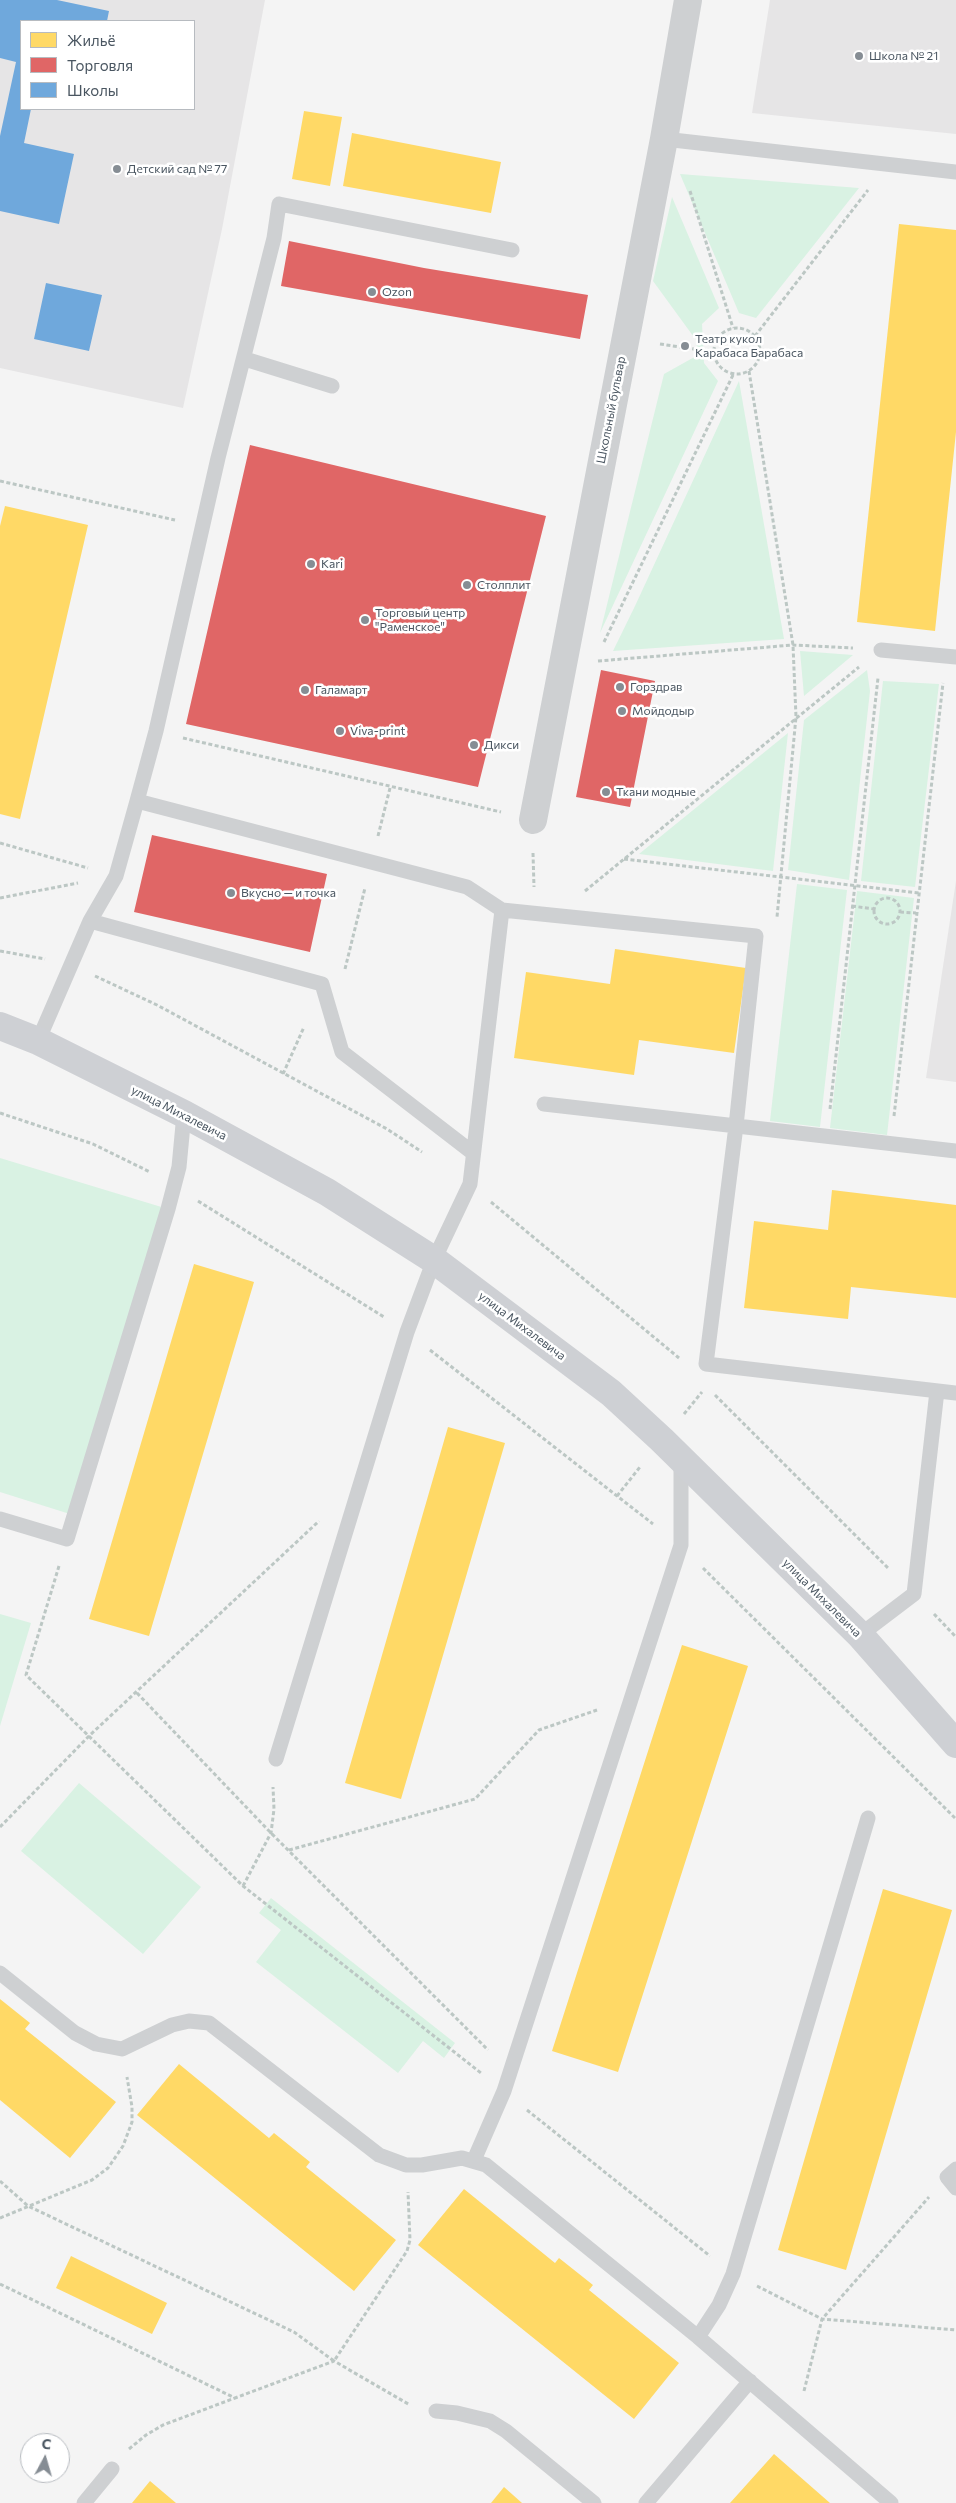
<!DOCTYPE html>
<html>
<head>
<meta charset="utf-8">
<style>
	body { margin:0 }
	#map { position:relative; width:956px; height:2503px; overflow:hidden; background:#f4f4f4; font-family:Commissioner,sans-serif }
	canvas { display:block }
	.legend { position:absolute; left:20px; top:20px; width:175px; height:90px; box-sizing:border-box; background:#fff; border:1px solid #b7bbc0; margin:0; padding:6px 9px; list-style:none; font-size:15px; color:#4a5661 }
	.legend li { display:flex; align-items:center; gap:10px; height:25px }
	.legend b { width:25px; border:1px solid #b7bbc0 }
	.north { position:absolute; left:20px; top:2433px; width:50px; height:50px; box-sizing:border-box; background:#fff; border:1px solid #b7bbc0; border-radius:50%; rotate:6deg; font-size:14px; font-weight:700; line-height:20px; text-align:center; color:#4a5661 }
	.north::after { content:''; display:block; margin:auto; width:18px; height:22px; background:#868d94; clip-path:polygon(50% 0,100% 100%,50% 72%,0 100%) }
</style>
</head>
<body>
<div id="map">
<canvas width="956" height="2503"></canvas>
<ul class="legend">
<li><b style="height:14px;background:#ffd966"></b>Жильё</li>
<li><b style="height:14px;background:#e06666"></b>Торговля</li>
<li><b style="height:14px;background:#6fa8dc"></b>Школы</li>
</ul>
<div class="north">С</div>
</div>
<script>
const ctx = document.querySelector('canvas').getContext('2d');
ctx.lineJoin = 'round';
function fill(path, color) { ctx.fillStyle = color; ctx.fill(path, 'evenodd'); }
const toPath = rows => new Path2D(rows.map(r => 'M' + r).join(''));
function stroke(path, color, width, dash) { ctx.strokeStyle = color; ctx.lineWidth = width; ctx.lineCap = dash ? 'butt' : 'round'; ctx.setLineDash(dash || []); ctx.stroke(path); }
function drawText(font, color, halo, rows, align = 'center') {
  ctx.font = font + ' Commissioner,sans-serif'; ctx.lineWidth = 5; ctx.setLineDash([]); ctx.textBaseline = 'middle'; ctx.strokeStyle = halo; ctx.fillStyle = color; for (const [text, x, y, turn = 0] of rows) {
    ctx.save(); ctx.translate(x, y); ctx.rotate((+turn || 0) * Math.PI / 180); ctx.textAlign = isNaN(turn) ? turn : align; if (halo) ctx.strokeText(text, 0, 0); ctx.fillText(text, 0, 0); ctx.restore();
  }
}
fill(toPath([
	[0,0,265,0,222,229,183,408,0,368],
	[21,21,194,21,194,109,21,109],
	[770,0,956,0,956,134,752,113],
	[956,881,956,1082,926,1078]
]), '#e6e5e6');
fill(toPath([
	[680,174,859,188,756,318,739,313],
	[672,197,719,308,702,324,704,363,718,381,600,633,664,374,698,355,696,340,653,281],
	[739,381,784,639,613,651,635,606],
	[800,651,853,655,804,696],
	[867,670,870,691,849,880,788,870,804,720],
	[883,681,939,684,915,887,861,881],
	[788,733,773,871,639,854],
	[797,884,847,890,820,1127,770,1121],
	[857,891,914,898,887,1135,830,1128],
	[0,1158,168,1209,73,1515,0,1492],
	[0,1614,31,1623,0,1726],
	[79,1783,201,1887,143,1954,21,1851],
	[271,1898,455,2043,444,2058,423,2041,398,2073,256,1962,281,1930,259,1913]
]), '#d9f2e3');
fill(toPath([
	[304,111,342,117,330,186,292,179],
	[352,133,501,162,491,213,343,186],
	[899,224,956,230,956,432,935,631,857,622],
	[5,506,88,525,20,819,0,814,0,526],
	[615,949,746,968,734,1053,639,1040,634,1075,514,1058,526,972,610,984],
	[832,1190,956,1205,956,1298,851,1287,848,1319,744,1308,754,1221,828,1230],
	[194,1264,254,1282,149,1636,89,1619],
	[448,1427,505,1443,401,1799,345,1783],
	[682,1645,748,1666,618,2072,552,2051],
	[883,1889,952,1910,846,2270,778,2250],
	[0,1999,30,2023,25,2029,116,2102,70,2158,0,2100],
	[179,2064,269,2138,274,2133,310,2162,306,2167,396,2240,354,2291,137,2115],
	[464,2189,555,2263,559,2258,593,2285,589,2290,679,2363,634,2419,418,2245],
	[71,2256,167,2303,152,2334,56,2288],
	[774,2454,830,2503,730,2503],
	[150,2481,176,2503,132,2503],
	[504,2487,522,2503,491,2503]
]), '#ffd966');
fill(toPath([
	[289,241,424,268,588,295,580,339,281,286],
	[250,445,546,516,478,787,186,724],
	[601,670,655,681,630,807,576,797],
	[152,835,327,874,310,952,134,912]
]), '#e06666');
fill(toPath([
	[0,0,57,0,109,11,107,21,21,21,21,109,31,109,24,143,74,154,59,224,0,211,0,136,16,62,0,58],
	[46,283,102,295,89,351,34,339]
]), '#6fa8dc');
stroke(toPath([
	[690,191,733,328],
	'714 351a23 23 0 1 1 46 0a23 23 0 1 1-46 0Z',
	[755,336,868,190],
	[660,344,713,352],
	[749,371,793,645,796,717,777,917],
	[0,481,175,520],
	[604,642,733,375],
	[598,661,793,645,853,648],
	[183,738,501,812],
	[378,836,390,788],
	[0,843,88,868],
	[533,853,534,887],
	[624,859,919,893],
	[585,891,859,667],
	'874 911a13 13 0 1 1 26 0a13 13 0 1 1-26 0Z',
	[0,898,78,883],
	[852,906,874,909],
	[900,912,916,913],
	[0,951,45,959],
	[345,969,365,888],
	[95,976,157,1005,387,1129,422,1152],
	[283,1074,304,1027],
	[830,1109,878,678],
	[0,1113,93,1144,150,1172],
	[894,1116,943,683],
	[198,1201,384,1317],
	[491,1202,679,1358],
	[430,1350,653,1524],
	[715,1395,889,1569],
	[684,1414,702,1392],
	[617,1496,640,1467],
	[59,1566,26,1675,243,1886,481,2073],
	[703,1568,956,1819],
	[934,1614,956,1637],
	[137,1693,271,1833,488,2050],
	[0,1827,89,1736,319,1521],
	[289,1850,475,1799,539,1730,597,1710],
	[243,1886,271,1833,274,1809,273,1787],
	[527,2110,710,2256],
	[0,2181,28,2206,294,2332,334,2361,407,2251,410,2240,408,2192],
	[0,2218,92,2180,108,2168,123,2146,132,2122,132,2107,127,2077],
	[0,2284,235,2398,334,2361,410,2405],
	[757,2286,822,2319,956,2330],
	[804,2391,822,2319,929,2197],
	[129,2449,146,2435,163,2425,235,2398]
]), '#bcc7c4', 3, [4, 2.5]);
stroke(toPath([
	[664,139,956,172],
	[245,359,332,386],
	[881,650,956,657],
	[137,801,156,731,218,458,274,238,279,204,512,250],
	[502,910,756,936,736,1126,706,1364,956,1393],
	[90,921,322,984,342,1052,473,1153],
	[38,1041,90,921,116,876,137,801,467,887,502,910,470,1184,434,1260,407,1332,276,1759],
	[544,1104,956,1151],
	[0,1519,67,1539,168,1209,179,1167,184,1114],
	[860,1635,914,1594,937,1391],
	[0,1973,75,2033,96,2044,122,2049,172,2025,189,2021,209,2023,379,2155,406,2165,422,2165,462,2158,486,2165,698,2337,891,2503],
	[474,2160,504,2091,681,1545,681,1459],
	[956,2169,947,2177,956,2188],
	[698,2337,719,2305,733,2274,868,1818],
	[436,2411,457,2413,490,2421,506,2431,594,2503],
	[84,2503,112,2469],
	[646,2503,750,2381]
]), '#ced0d2', 15);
stroke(toPath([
	[533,820,664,139,688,0]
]), '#ced0d2', 28);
stroke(toPath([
	[0,1026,38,1041,184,1114,327,1192,434,1260,611,1393,662,1440,860,1635,956,1744]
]), '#ced0d4', 28);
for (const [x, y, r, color] of [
	[859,56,5,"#868d94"],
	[117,169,5,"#868d94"],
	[372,292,5,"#868d94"],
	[685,346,5,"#868d94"],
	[311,564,5,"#868d94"],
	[467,585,5,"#868d94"],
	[365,620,5,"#868d94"],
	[620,687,5,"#868d94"],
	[305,690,5,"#868d94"],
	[622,711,5,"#868d94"],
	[340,731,5,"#868d94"],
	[474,745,5,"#868d94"],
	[606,792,5,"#868d94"],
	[231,893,5,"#868d94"]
]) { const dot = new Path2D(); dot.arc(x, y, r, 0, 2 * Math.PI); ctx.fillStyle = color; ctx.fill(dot); stroke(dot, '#fff', 2); }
drawText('12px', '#4a5661', '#fff', [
	["Школа № 21",869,56],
	["Детский сад № 77",127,169],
	["Ozon",382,292],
	["Театр кукол",695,339],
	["Карабаса Барабаса",695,353],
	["Kari",321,564],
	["Столплит",477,585],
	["Торговый центр",375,613],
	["\"Раменское\"",375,627],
	["Горздрав",630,687],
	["Галамарт",315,690],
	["Мойдодыр",632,711],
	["Viva-print",350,731],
	["Дикси",484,745],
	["Ткани модные",616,792],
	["Вкусно — и точка",241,893]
], 'left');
drawText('12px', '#4a5661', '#fff', [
	["Школьный бульвар",611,410,-79],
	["улица Михалевича",179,1113,27],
	["улица Михалевича",522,1326,37],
	["улица Михалевича",822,1598,45]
]);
</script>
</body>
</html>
